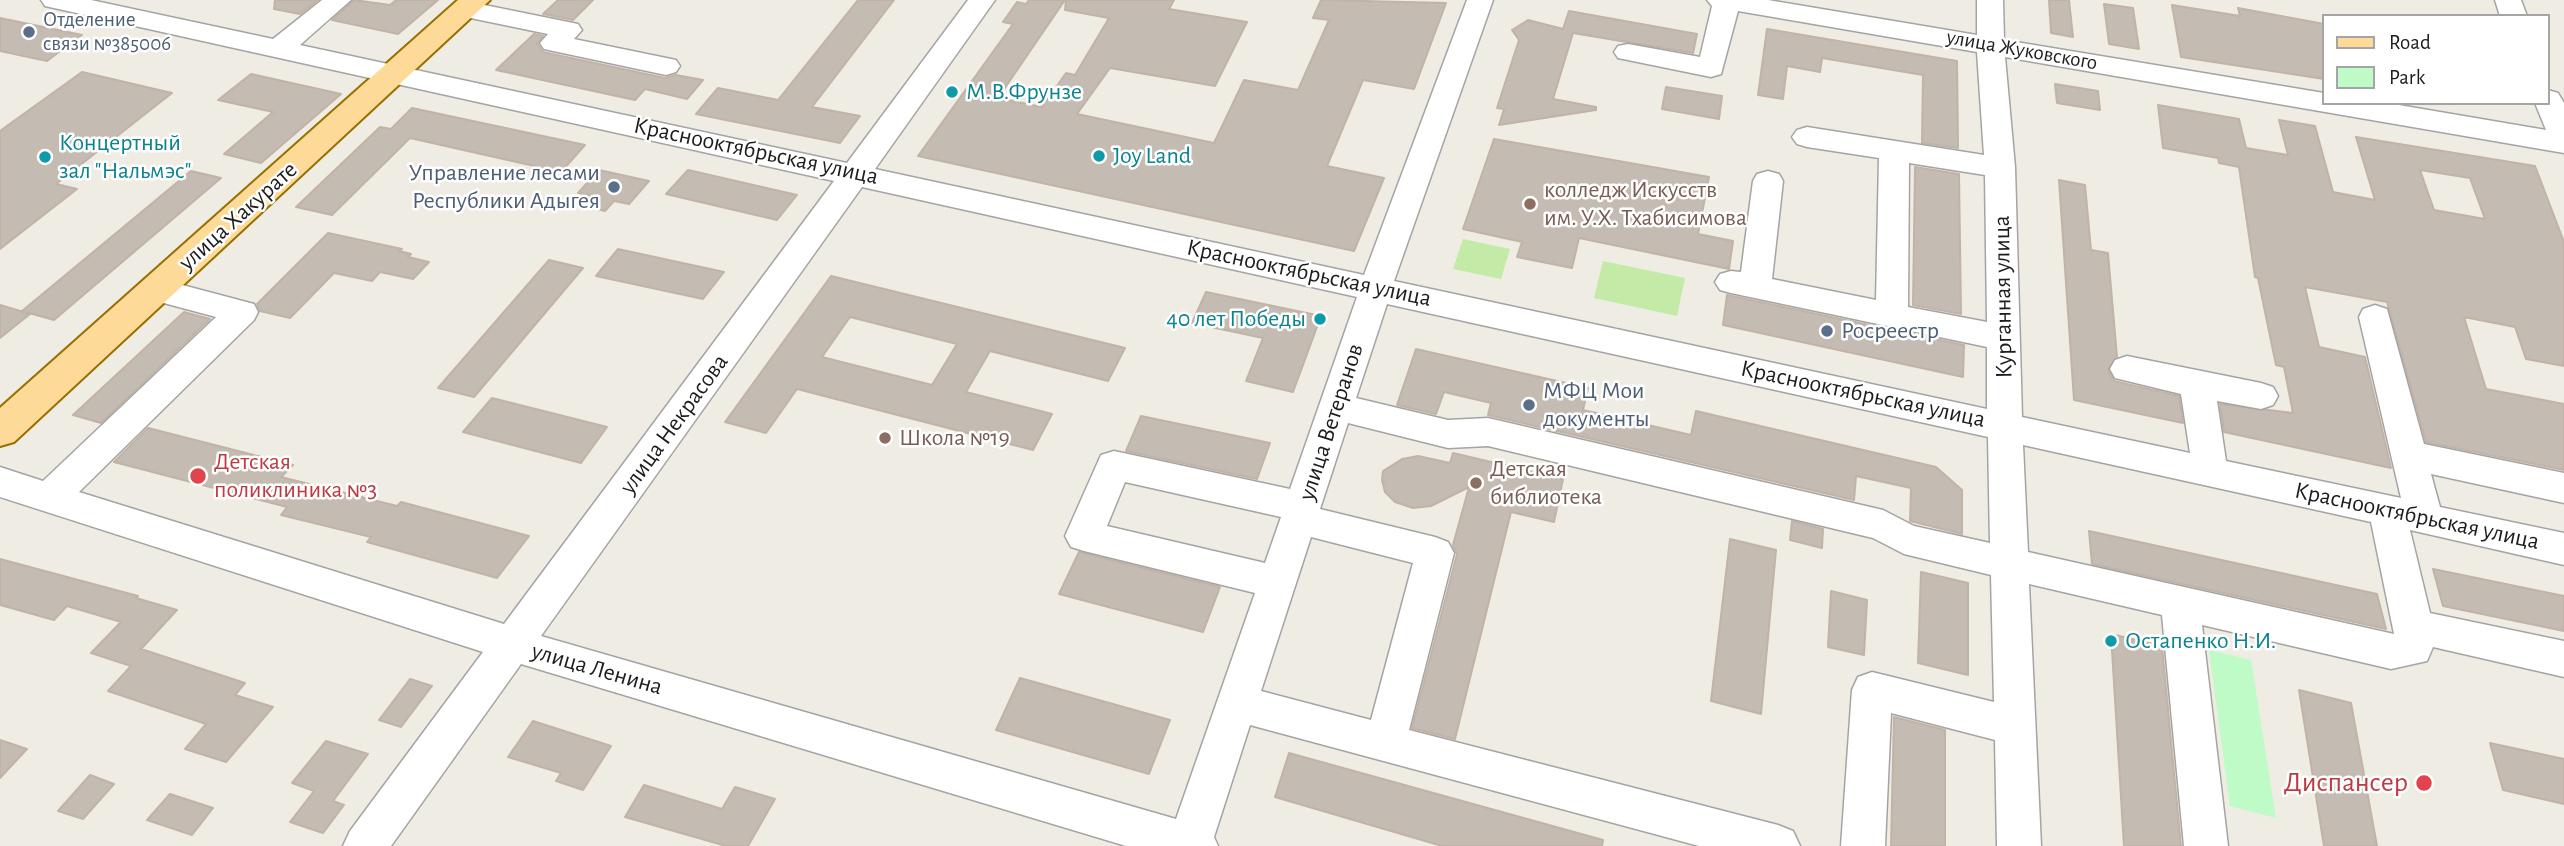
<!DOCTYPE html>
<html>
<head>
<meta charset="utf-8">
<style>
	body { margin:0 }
	#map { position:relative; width:2564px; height:846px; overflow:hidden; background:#efece3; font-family:"Alegreya Sans",sans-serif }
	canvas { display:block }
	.legend { position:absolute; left:2322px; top:14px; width:228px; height:91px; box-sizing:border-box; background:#fff; border:2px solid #a5a5a5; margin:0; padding:9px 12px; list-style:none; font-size:21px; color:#1d1d1d }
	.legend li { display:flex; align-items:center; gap:14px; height:35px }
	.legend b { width:35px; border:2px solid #a5a5a5 }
</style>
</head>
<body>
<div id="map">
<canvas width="2564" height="846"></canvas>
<ul class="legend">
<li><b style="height:9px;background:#feda99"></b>Road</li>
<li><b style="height:19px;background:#befbc7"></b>Park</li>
</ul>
</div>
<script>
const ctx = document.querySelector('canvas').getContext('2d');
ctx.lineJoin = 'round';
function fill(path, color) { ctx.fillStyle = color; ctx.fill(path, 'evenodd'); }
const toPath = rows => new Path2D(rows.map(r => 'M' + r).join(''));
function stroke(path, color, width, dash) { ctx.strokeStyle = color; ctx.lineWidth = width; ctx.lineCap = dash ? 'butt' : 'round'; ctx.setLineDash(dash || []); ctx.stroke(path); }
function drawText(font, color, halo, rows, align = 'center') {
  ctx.font = font + ' "Alegreya Sans",sans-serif'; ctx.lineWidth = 5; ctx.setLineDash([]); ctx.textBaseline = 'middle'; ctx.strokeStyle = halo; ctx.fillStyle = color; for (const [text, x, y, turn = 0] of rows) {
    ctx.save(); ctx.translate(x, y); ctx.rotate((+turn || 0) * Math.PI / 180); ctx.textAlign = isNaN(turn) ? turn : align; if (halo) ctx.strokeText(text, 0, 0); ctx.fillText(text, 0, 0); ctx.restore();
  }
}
fill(toPath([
	[1463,239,1510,249,1501,279,1453,269],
	[1603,261,1685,278,1677,316,1594,298]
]), '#c3eba7');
fill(toPath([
	[2209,650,2251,660,2276,818,2230,806]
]), '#befbc7');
const building = toPath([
	[275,0,318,0,300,14,274,9,275,0],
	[354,0,390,5,396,0,438,0,398,34,332,20,354,0],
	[558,0,593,0,573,20,543,14,558,0],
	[858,0,894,0,812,107,860,116,840,143,696,114,718,88,778,100,858,0],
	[1029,0,1065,0,998,98,1042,107,1066,73,1075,75,1109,18,1065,10,1066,0,1174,0,1169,9,1247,22,1215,86,1110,68,1077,114,1214,143,1244,80,1298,90,1329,20,1313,18,1321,0,1446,3,1414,89,1363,80,1327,166,1384,178,1354,251,918,156,1013,24,1003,22,1017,2,1026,4,1029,0],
	[2049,0,2069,0,2073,37,2051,33,2049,0],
	[2104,4,2133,8,2139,49,2109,44,2104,4],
	[2172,5,2240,16,2238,8,2324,24,2324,79,2181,57,2172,5],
	[1569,11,1697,34,1693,53,1573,33,1553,99,1596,107,1596,110,1499,125,1504,109,1497,108,1519,40,1512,30,1528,20,1563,29,1569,11],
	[0,18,82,35,47,61,0,51,0,18],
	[1767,29,1957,61,1958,148,1922,143,1923,75,1822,58,1820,72,1787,66,1783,99,1758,95,1767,29],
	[534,34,543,36,537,43,543,52,665,78,676,75,703,80,687,99,645,89,635,100,496,70,534,34],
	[82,72,172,93,56,184,77,189,0,249,0,131,82,72],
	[251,74,341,94,261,163,224,154,273,112,218,100,251,74],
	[2055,84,2098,91,2100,110,2057,103,2055,84],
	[1666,87,1722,96,1719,119,1662,109,1666,87],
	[2158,105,2239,119,2246,148,2288,155,2279,120,2315,126,2333,192,2375,200,2356,137,2535,166,2564,242,2564,366,2526,359,2515,327,2464,317,2486,389,2564,404,2564,470,2426,442,2387,302,2305,287,2319,347,2365,357,2391,468,2224,432,2220,404,2293,413,2284,367,2276,365,2258,278,2255,277,2239,167,2219,163,2218,158,2163,148,2158,105],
	[2420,170,2470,178,2485,219,2434,210,2420,170],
	[412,108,585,145,561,172,410,138,332,215,296,207,380,127,391,129,412,108],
	[1494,139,1709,177,1698,234,1733,241,1729,269,1579,238,1572,268,1517,257,1522,242,1463,229,1494,139],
	[1915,167,1959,174,1961,314,1913,305,1915,167],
	[599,170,649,181,629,204,614,201,605,211,580,205,589,195,578,193,599,170],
	[688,170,797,195,777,220,666,194,688,170],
	[191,171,221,178,54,320,22,311,191,171],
	[2059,180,2085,185,2091,250,2108,253,2117,357,2108,370,2114,381,2179,396,2183,423,2074,400,2059,180],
	[328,233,402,249,399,251,411,254,408,257,429,262,413,279,380,272,372,281,334,273,290,318,260,311,257,304,328,233],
	[618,249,724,272,703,299,596,276,618,249],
	[549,260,583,268,474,397,438,388,549,260],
	[831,276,1125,348,1108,381,990,351,966,392,1052,414,1033,450,797,389,766,433,725,422,831,276],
	[850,317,957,344,932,385,822,357,850,317],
	[1206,292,1321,316,1293,392,1246,381,1263,338,1192,323,1206,292],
	[1727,295,1964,345,1963,377,1723,325,1727,295],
	[0,305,30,314,0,338,0,305],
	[184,312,210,319,101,423,73,415,184,312],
	[1416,349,1588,388,1583,410,1691,435,1696,411,1936,467,1962,490,1962,534,1910,521,1911,488,1856,476,1854,500,1488,415,1491,403,1444,392,1436,414,1397,405,1416,349],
	[492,398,607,427,581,463,463,432,492,398],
	[1141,416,1270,443,1257,479,1126,451,1141,416],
	[148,428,293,465,281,477,397,506,401,502,529,536,497,578,367,542,371,537,281,515,287,507,114,462,148,428],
	[1453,453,1563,479,1554,522,1511,512,1455,739,1412,728,1457,554,1453,545,1469,487,1431,506,1413,508,1395,502,1385,492,1382,480,1383,471,1402,459,1418,456,1450,463,1453,453],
	[1792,521,1823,529,1822,548,1790,540,1792,521],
	[2089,531,2377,594,2386,629,2092,564,2089,531],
	[1730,539,1776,550,1761,714,1711,701,1730,539],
	[1079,552,1220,587,1203,632,1059,594,1079,552],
	[0,559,138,596,136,598,177,610,141,649,245,683,235,695,273,707,226,762,185,749,206,724,108,691,131,666,91,653,121,622,67,606,54,620,0,605,0,559],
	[2433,569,2564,596,2564,631,2443,606,2433,569],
	[1921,572,1968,583,1968,675,1918,663,1921,572],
	[1831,591,1867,600,1864,655,1828,647,1831,591],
	[2111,634,2162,646,2181,846,2124,846,2111,634],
	[1020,678,1170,720,1149,774,996,730,1020,678],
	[410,679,432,686,401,727,379,720,410,679],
	[2299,690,2351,703,2377,846,2324,846,2299,690],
	[1894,717,1945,730,1945,846,1891,846,1894,717],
	[533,721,611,746,583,790,556,781,561,773,508,757,533,721],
	[0,740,27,749,0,778,0,740],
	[326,741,368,754,333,801,344,805,323,833,290,822,314,791,292,783,326,741],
	[2490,743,2564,759,2564,804,2503,790,2490,743],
	[1289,753,1603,840,1602,846,1442,846,1275,797,1289,753],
	[90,775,114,784,83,819,58,811,90,775],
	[644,785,722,809,735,787,775,799,748,846,726,846,625,817,644,785],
	[170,794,213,808,192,835,147,820,170,794]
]);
fill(building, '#c4bbb2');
stroke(building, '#c1b3a5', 2);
const minor = toPath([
	[41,0,91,0,273,39,322,0,351,0,300,45,847,163,968,0,995,0,875,169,1364,275,1467,0,1493,0,1394,281,1987,409,1987,347,1731,293,1720,290,1715,282,1720,274,1731,271,1741,272,1753,181,1757,174,1768,171,1779,174,1783,181,1772,279,1876,300,1879,158,1807,147,1797,144,1792,137,1797,130,1807,127,1984,155,1977,52,1738,11,1721,74,1711,77,1618,58,1614,52,1618,46,1628,44,1700,57,1712,6,1707,0,1768,0,1977,35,1977,0,2003,0,2004,40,2324,93,2324,103,2387,103,2546,130,2535,103,2548,103,2548,90,2558,93,2564,103,2564,153,2005,57,2015,167,2022,417,2190,453,2181,394,2115,378,2110,369,2115,360,2127,356,2261,383,2273,387,2278,396,2273,405,2261,409,2217,401,2226,461,2401,498,2359,317,2363,309,2375,305,2387,309,2424,444,2564,473,2564,503,2431,474,2440,507,2564,533,2564,565,2410,530,2430,613,2564,641,2564,677,2433,647,2427,661,2391,669,2202,625,2228,846,2184,846,2162,615,2029,584,2041,846,1997,846,1995,740,1891,713,1885,846,1841,846,1852,690,1858,677,1872,672,1994,702,1991,575,1904,554,1873,538,1488,446,1448,448,1348,423,1320,509,1435,537,1448,542,1454,553,1409,730,1778,825,1793,831,1800,846,1699,846,1250,725,1214,837,1218,846,1126,846,521,664,391,846,343,846,350,831,483,652,0,497,0,467,43,481,216,317,145,298,140,290,145,282,156,278,254,304,258,312,254,320,79,492,504,624,834,181,54,8,45,6,41,0],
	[1909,163,1985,175,1987,322,1908,307,1909,163],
	[862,187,1357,297,1290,489,1114,451,1101,455,1065,536,1071,547,1084,551,1255,593,1176,819,541,636,862,187],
	[1387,304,1988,437,1990,543,1914,526,1883,510,1488,418,1448,420,1356,398,1387,304],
	[2023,445,2371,522,2394,634,2028,552,2023,445],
	[1125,482,1281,517,1265,563,1107,526,1125,482],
	[1311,537,1413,563,1371,720,1261,691,1311,537],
	[2495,0,2521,0,2527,16,2500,16,2495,0],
	[465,1,578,24,582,30,574,39,676,60,680,66,676,72,666,75,544,49,540,43,548,34,456,15,452,9,456,3,465,1]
]);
const major = toPath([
	[458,0,490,0,14,442,0,446,0,408,458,0]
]);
stroke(minor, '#a4a4a4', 3);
stroke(major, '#977000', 4);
fill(minor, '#fff');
fill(major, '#feda99');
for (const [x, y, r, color] of [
	[29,32,7,"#5c6f8a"],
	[952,92,7,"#0f9aa8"],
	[1099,156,7,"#0f9aa8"],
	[45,157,7,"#0f9aa8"],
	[614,187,7,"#5c6f8a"],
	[1530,204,7,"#8d6e63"],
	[1320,319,7,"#0f9aa8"],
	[1827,331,7,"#5c6f8a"],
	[1529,405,7,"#5c6f8a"],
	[885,438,7,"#8d6e63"],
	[198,476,9,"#e0444e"],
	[1476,483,7,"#8d6e63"],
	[2111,641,7,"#0f9aa8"],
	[2424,783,9,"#e0444e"]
]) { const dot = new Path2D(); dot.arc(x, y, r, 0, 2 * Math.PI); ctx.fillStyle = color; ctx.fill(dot); stroke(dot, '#fff', 2.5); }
drawText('21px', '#4e5e75', '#fff', [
	["Отделение",43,20],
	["связи №385006",43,44]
], 'left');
drawText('21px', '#1d1d1d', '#fff', [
	["улица Жуковского",2022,50,10]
]);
drawText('24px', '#0d838f', '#fff', [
	["М.В.Фрунзе",966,92],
	["Концертный",59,143],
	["зал \"Нальмэс\"",59,171],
	["Joy Land",1113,156],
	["40 лет Победы",1306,319,"right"],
	["Остапенко Н.И.",2125,641]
], 'left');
drawText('24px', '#1d1d1d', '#fff', [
	["Краснооктябрьская улица",756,151,12],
	["улица Хакурате",238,216,-42],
	["Краснооктябрьская улица",1309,273,12],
	["Курганная улица",2003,297,-91],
	["Краснооктябрьская улица",1863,394,12],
	["улица Ветеранов",1331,422,-72],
	["улица Некрасова",674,424,-54],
	["Краснооктябрьская улица",2417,516,12],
	["улица Ленина",597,669,16]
]);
drawText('24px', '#4e5e75', '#fff', [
	["Управление лесами",600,173,"right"],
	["Республики Адыгея",600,201,"right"],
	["Росреестр",1841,331],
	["МФЦ Мои",1543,391],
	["документы",1543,419]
], 'left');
drawText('24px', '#785e54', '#fff', [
	["колледж Искусств",1544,190],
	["им. У.Х. Тхабисимова",1544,218],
	["Школа №19",899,438],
	["Детская",1490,469],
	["библиотека",1490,497]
], 'left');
drawText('24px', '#be3a42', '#fff', [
	["Детская",214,462],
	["поликлиника №3",214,490]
], 'left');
drawText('28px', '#be3a42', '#fff', [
	["Диспансер",2408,783]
], 'right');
</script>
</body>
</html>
